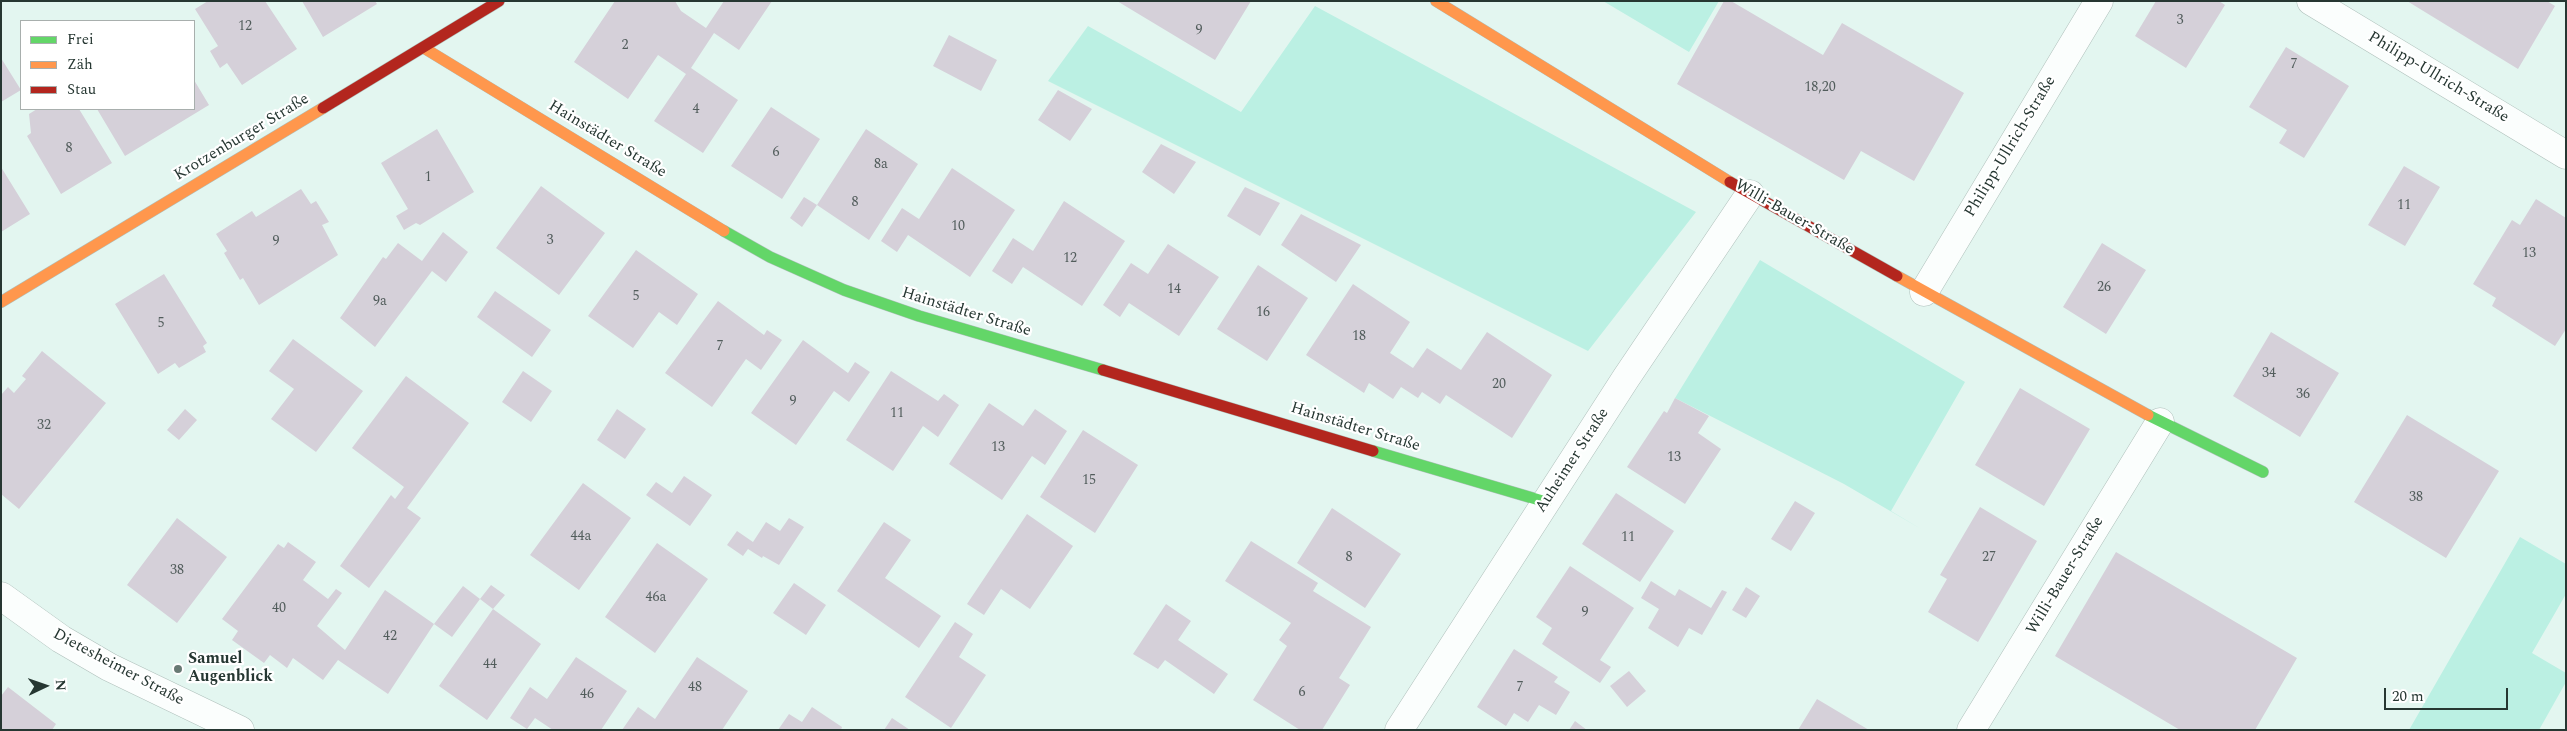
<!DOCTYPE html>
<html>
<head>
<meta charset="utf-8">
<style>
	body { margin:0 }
	#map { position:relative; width:2567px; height:731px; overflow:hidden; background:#e3f6f0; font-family:Spectral,serif }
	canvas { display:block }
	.frame { position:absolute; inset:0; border:2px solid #263732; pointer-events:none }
	.legend { position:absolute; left:20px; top:20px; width:175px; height:90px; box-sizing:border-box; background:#fff; border:1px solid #a8afad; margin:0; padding:6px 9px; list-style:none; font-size:15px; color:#263732 }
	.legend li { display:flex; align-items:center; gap:10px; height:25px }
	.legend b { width:25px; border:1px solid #a8afad }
	.north { position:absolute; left:20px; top:661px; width:50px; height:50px; -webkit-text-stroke:4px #fff; paint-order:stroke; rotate:87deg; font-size:14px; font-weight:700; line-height:20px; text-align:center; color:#263732 }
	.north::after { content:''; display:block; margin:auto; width:18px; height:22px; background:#263732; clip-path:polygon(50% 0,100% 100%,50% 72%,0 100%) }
	.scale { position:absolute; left:2384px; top:688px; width:124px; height:22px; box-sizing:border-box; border:2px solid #263732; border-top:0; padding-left:6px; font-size:15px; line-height:18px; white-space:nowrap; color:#263732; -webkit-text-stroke:4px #fff; paint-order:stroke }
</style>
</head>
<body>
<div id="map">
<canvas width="2567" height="731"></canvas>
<div class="frame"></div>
<ul class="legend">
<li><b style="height:6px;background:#63d668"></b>Frei</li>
<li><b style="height:6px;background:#ff974d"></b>Zäh</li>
<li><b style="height:6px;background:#b3261e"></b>Stau</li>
</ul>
<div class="north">N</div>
<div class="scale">20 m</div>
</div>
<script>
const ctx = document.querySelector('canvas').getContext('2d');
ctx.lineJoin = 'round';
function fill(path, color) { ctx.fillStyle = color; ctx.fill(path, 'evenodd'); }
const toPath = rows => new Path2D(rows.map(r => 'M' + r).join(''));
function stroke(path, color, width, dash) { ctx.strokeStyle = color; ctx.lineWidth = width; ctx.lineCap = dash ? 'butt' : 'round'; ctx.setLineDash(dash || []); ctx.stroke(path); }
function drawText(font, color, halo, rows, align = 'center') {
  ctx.font = font + ' Spectral,serif'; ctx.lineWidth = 4.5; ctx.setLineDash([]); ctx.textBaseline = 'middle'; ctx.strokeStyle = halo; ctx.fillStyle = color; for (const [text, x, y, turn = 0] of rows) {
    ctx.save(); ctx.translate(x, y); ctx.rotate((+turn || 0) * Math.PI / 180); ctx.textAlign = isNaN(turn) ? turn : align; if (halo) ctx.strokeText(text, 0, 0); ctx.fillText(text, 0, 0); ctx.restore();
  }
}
fill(toPath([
	[1603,1,1719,1,1689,52],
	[1315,6,1696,212,1588,351,1048,81,1088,26,1241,112],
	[1760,260,1965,382,1891,511,1921,529,1844,484,1675,398],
	[2520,537,2566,564,2566,594,2532,653,2566,673,2566,682,2539,730,2409,730]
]), '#bbf0e3');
fill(toPath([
	[208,1,265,1,297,49,242,85,227,63,220,68,210,51,218,46,195,9],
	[302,1,375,1,377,4,323,37],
	[615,1,675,1,681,11,706,28,724,1,772,1,739,50,714,33,691,68,738,100,703,153,654,121,686,74,658,55,628,99,574,62],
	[1117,1,1251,1,1215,60],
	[1724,1,1731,1,1823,55,1842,23,1964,93,1914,181,1861,151,1844,180,1677,84],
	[2156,1,2219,1,2225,5,2186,68,2135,36],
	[2407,1,2547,1,2555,6,2518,69],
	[949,35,997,60,981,91,933,66],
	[2286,47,2349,86,2304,158,2279,143,2287,130,2249,107],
	[1,58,21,90,1,102],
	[194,80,209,105,125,156,97,109,194,109],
	[1058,90,1092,109,1070,141,1038,120],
	[771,107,820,139,782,199,731,166],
	[37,109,79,109,112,163,61,194,27,136,31,133,29,114],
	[437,129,474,192,420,225,416,223,404,230,396,216,408,209,381,163],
	[866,129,918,164,869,240,817,205,802,227,790,218,804,197,817,205],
	[1161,144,1196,162,1174,194,1142,172],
	[2404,166,2440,187,2405,246,2368,225],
	[1,167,30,214,1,232],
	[952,168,1015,210,970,277,908,235,897,252,881,241,902,208,919,219],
	[541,186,605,233,559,295,496,248],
	[1245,187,1280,203,1260,236,1227,216],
	[301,189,311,204,316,201,329,222,322,225,338,255,259,305,243,278,240,280,224,253,227,251,216,234,252,211,256,217],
	[2536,199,2566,218,2566,329,2555,346,2492,306,2496,298,2473,284,2512,220,2520,225],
	[1064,201,1125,241,1082,306,1023,267,1012,284,992,271,1013,238,1033,251],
	[1301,214,1361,245,1336,282,1281,245],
	[443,232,468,252,446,282,432,271,375,347,340,318,383,257,386,259,398,243,422,261],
	[2102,243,2146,270,2106,334,2063,307],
	[1168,244,1219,277,1179,336,1129,303,1120,317,1103,305,1131,263,1148,274],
	[636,250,698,294,677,325,659,312,633,348,588,316],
	[1258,265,1308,298,1267,361,1217,329],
	[164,274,207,343,203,346,206,352,179,368,175,363,158,374,115,304],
	[1353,284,1410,322,1390,353,1413,368,1427,348,1461,370,1487,332,1552,375,1512,438,1446,395,1440,404,1422,392,1418,398,1401,387,1393,399,1369,383,1364,393,1306,355],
	[495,291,551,330,532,357,477,317],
	[718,301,764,335,767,330,782,340,761,370,746,359,712,407,665,373],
	[2271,332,2339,373,2300,437,2233,396],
	[293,339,363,391,316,452,271,419,294,389,269,371],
	[803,340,848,373,855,362,870,372,849,402,834,391,796,445,751,413],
	[42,351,106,403,19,509,1,494,1,395,8,387,14,393,26,379,22,376],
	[523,371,552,391,531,422,502,402],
	[891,371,938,401,944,394,959,405,938,437,923,426,893,471,846,440],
	[406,376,469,423,407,508,421,518,369,588,340,566,391,495,395,499,404,487,352,448],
	[2020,388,2090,429,2044,506,1975,465],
	[1675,398,1709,416,1698,433,1721,449,1685,504,1627,467,1664,411,1667,413],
	[989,403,1023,426,1035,409,1067,431,1045,465,1032,456,1002,500,949,464],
	[185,409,197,420,179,440,167,430],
	[617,409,646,429,625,459,597,440],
	[2407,415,2499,471,2446,558,2354,502],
	[1083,430,1138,465,1095,533,1040,497],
	[684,476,712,495,690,526,646,495,656,482,672,493],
	[583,483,631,518,579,590,530,555],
	[1616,493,1674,531,1640,582,1582,544],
	[1795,501,1815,513,1791,551,1771,539],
	[1980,507,2037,541,1978,642,1928,612,1947,579,1940,575],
	[1332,508,1401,554,1365,608,1297,563],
	[1027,514,1073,546,1030,609,1001,589,984,615,967,604],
	[177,518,227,557,177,623,127,585],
	[789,518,804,527,779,565,763,556,762,558,748,549,743,556,727,545,737,531,753,542,766,522,780,531],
	[884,522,911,540,885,578,941,616,919,648,837,591],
	[1251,541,1318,583,1313,591,1371,627,1339,678,1350,685,1322,730,1300,730,1253,700,1287,646,1279,640,1291,623,1225,581],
	[288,542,316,562,303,580,328,599,336,589,342,593,317,626,345,650,385,590,434,624,388,694,338,660,323,680,293,658,287,668,270,655,264,663,232,640,238,631,222,619,278,544,284,548],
	[657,543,708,579,655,653,605,617],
	[2116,552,2297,658,2255,730,2180,730,2055,656],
	[1570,566,1634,608,1600,660,1611,667,1600,683,1542,644,1552,628,1536,617],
	[1651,581,1675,596,1679,589,1711,608,1722,590,1727,592,1702,635,1689,628,1678,647,1648,628,1659,609,1641,598],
	[794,583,826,605,806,635,773,613],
	[491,585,505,595,493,609,480,599,452,637,434,624,463,586,480,599],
	[1746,587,1760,596,1746,618,1732,610],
	[1166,604,1191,621,1178,640,1228,674,1214,694,1165,660,1158,669,1133,654],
	[493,609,541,644,487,720,439,686],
	[955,622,973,634,959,657,986,675,951,728,905,697],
	[1514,649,1558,677,1554,682,1570,692,1556,715,1539,705,1528,722,1514,713,1506,726,1477,707],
	[576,657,627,691,601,730,553,730,535,718,527,729,510,718,530,687,547,699],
	[697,657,748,691,722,730,622,730,638,707,655,719],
	[1629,671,1646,691,1627,707,1610,686],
	[8,687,56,724,52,730,1,730,1,696],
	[1817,699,1869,730,1798,730],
	[812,707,842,727,841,730,778,730,789,714,802,722],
	[892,718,910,730,884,730],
	[1575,721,1587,730,1569,730]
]), '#d5d0d9');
const street = toPath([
	[2311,1,2566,155],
	[1924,292,2099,1],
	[1,596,61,639,109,667,240,730],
	[1399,730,1626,378,1750,194],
	[1971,730,2160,422]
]);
const fast = toPath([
	[724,231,770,257,844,290,919,316,1103,370],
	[2148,415,2263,472],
	[1373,451,1546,502]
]);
const slow = toPath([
	[1436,1,1730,182],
	[424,48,724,231],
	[1897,276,2148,415],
	[1,302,323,108]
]);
const jam = toPath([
	[323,108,499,1],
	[1730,182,1897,276],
	[1103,370,1373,451]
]);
stroke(street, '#aebfba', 29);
stroke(fast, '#aebfba', 12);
stroke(slow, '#aebfba', 12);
stroke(jam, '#aebfba', 12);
stroke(street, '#fbfefd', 28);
stroke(fast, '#63d668', 11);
stroke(slow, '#ff974d', 11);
stroke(jam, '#b3261e', 11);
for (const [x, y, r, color] of [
	[178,669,5,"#687a74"]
]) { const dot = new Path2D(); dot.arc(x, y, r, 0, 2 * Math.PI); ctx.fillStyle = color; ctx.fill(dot); stroke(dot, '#fff', 2); }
drawText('14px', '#525d5c', null, [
	["3",2180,21],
	["12",245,27],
	["9",1199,31],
	["2",625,46],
	["7",2294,65],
	["18,20",1820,88],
	["4",696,110],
	["8",69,149],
	["6",776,153],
	["8a",881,165],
	["1",428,178],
	["8",855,203],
	["11",2404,206],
	["10",958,227],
	["3",550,241],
	["9",276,242],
	["13",2529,254],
	["12",1070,259],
	["26",2104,288],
	["14",1174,290],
	["5",636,297],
	["9a",380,302],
	["16",1263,313],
	["5",161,324],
	["18",1359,337],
	["7",720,347],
	["34",2269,374],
	["20",1499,385],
	["36",2303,395],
	["9",793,402],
	["11",897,414],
	["32",44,426],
	["13",998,448],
	["13",1674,458],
	["15",1089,481],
	["38",2416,498],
	["44a",581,537],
	["11",1628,538],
	["8",1349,558],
	["27",1989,558],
	["38",177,571],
	["46a",656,598],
	["40",279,609],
	["9",1585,613],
	["42",390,637],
	["44",490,665],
	["48",695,688],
	["7",1520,688],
	["6",1302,693],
	["46",587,695]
]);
drawText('16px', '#263732', '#fff', [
	["Philipp-Ullrich-Straße",2438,78,31],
	["Krotzenburger Straße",242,138,-31],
	["Hainstädter Straße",607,140,31],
	["Philipp-Ullrich-Straße",2011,147,-59],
	["Willi-Bauer-Straße",1794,218,30],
	["Hainstädter Straße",966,313,17],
	["Hainstädter Straße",1355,428,17],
	["Auheimer Straße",1573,461,-57],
	["Willi-Bauer-Straße",2066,576,-59],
	["Dietesheimer Straße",118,668,28]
]);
drawText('bold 16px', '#263732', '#fff', [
	["Samuel",188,660],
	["Augenblick",188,678]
], 'left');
</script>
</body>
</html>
